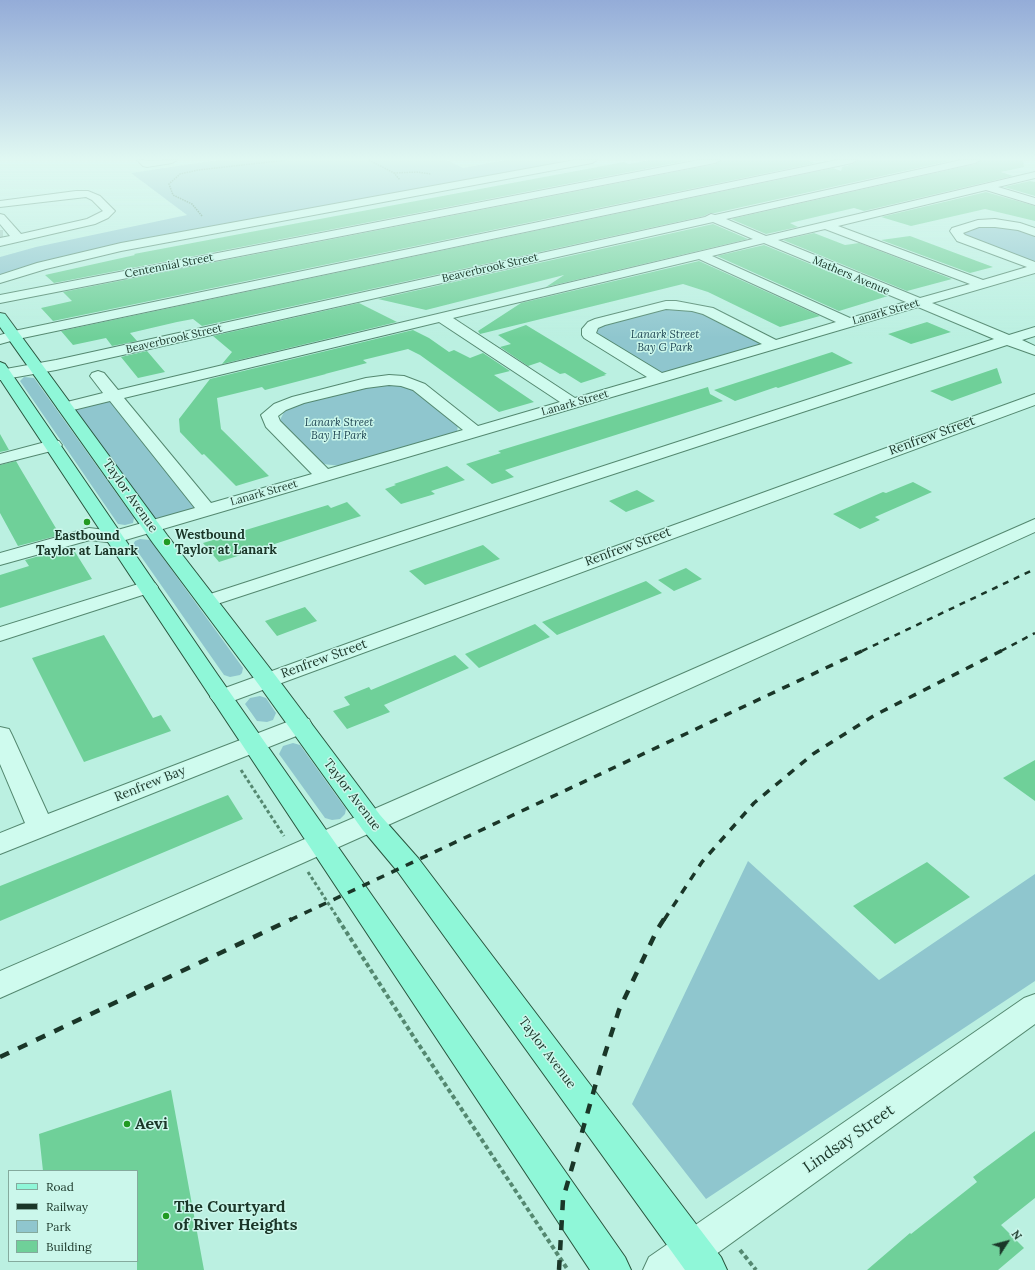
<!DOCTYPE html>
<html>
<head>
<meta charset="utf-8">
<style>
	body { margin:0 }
	#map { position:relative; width:1035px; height:1270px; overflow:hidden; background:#bbf0e1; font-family:Lora,serif }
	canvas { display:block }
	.legend { position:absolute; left:8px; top:1170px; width:130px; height:92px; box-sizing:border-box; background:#cbf7eb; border:1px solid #84aa9d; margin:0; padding:5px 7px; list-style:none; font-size:12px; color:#1a3628 }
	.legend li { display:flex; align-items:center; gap:8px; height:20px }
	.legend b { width:20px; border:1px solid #84aa9d }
	.north { position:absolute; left:987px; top:1222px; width:40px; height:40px; -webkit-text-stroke:3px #cbf7eb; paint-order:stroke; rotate:54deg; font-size:11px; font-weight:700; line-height:16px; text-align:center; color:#1a3628 }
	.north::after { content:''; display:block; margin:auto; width:14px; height:18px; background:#1a3628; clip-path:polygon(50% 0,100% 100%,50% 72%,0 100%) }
</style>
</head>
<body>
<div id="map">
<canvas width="1035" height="1270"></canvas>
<ul class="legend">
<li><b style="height:5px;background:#8ff7d8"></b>Road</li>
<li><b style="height:5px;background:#1a3628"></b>Railway</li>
<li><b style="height:11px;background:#8fc6ce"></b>Park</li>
<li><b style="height:11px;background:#6fd099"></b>Building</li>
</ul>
<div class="north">N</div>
</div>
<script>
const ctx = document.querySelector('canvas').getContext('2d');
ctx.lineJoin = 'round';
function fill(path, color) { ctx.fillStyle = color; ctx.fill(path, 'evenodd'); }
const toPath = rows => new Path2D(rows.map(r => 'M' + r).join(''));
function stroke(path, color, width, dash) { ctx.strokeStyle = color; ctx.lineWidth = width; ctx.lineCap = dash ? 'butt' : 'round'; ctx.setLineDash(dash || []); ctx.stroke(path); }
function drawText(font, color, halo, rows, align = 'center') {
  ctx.font = font + ' Lora,serif'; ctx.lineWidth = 3; ctx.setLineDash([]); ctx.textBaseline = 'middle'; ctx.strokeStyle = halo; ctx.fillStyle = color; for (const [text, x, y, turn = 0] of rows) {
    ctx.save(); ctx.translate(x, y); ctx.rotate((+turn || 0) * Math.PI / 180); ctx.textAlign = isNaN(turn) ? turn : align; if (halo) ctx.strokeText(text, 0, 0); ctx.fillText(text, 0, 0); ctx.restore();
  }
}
fill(toPath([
	[217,160,447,160,463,168,505,160,555,160,563,163,142,240,0,276,0,257,36,247,187,215,131,173],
	[978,224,1035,232,1035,266,961,238,961,229],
	[666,305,692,307,775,345,660,378,597,341,593,325],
	[24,377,34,378,134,518,133,523,125,525,118,524,20,381],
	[393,384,412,388,458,425,457,432,341,466,323,464,279,422,285,410,307,401,370,385],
	[114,395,207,510,152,526,65,407],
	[140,539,150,540,243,668,242,673,240,675,230,677,224,675,133,545,135,541],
	[260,696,266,698,276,713,273,720,267,722,257,721,245,704,250,698],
	[293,743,300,745,346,809,345,814,340,819,332,820,325,818,279,754,283,746],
	[748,861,879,980,1035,874,1035,981,706,1199,632,1104]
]), '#8fc6ce');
fill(toPath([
	[649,160,691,160,54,283,45,275,135,255,134,254,261,230,624,162,629,164],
	[721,160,807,160,816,163,53,321,41,308,72,301,63,292,715,164],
	[858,160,954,160,715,213,710,213,704,216,202,326,193,319,177,322,130,333,137,341,112,346,106,338,73,345,61,331,833,168,841,171,842,167,853,164],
	[981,160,1023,160,1024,167,1001,172,1013,176,864,211,854,208,790,223,798,227,766,234,731,219,975,164],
	[1030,181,1035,182,1035,196,1004,187],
	[986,192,1035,206,1035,221,985,209,911,226,881,217],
	[713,224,748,239,546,287,564,275,426,310,378,299],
	[814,233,845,245,859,243,952,279,907,291,783,240],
	[910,236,958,254,993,267,970,273,881,240],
	[764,245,888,296,839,311,717,256],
	[699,261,820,316,780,327,708,292,683,284,480,334,478,331,521,303],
	[359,303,397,322,222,364,232,352,213,336],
	[927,322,951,332,911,344,888,334],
	[526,325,607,374,604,374,606,375,581,383,565,373,560,374,540,362,528,366,500,347,511,344,498,335],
	[413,330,429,338,449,352,454,350,470,358,483,353,510,371,494,375,534,402,499,412,420,355,408,349,363,360,367,363,325,374,326,374,265,390,262,387,217,398,221,429,269,476,236,486,204,454,202,455,180,432,179,419,210,379],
	[147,351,165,372,138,378,121,357],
	[832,352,853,363,778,388,776,387,735,401,714,390],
	[997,368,1002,383,952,401,930,391],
	[708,387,710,394,723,401,505,470,514,477,492,484,466,464,501,453,498,451],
	[0,434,9,450,0,452],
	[16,461,20,468,60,535,18,546,0,513,0,465],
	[447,466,465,480,431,491,435,494,401,504,385,489,396,485,394,484],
	[913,482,932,492,875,517,880,520,860,529,833,514,883,492,886,493],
	[637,490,655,501,626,512,609,501],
	[347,502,361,516,219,562,203,543,328,505,331,508],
	[483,545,500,559,425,585,409,571],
	[68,548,71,554,75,552,92,579,0,608,0,575,29,566,25,560],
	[686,568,702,579,674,591,658,580],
	[646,581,662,593,557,635,542,622],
	[305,607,317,621,277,636,265,621],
	[535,624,550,637,479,668,465,654],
	[104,635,153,718,161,715,171,731,84,762,32,658],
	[455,655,469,668,384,705,390,712,347,729,333,711,350,705,344,697,369,687,371,690],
	[1035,760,1035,801,1003,778],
	[228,795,243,819,0,921,0,886],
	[927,862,970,897,895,944,853,906],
	[171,1090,204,1270,137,1270,137,1171,43,1171,39,1134],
	[1035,1131,1035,1198,1001,1225,1024,1248,998,1270,867,1270,910,1233,911,1234,977,1182,973,1177]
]), '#6fd099');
stroke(toPath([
	[0,236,3,236]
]), '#9bcbbc', 12, [12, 6]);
const minor = toPath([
	[137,160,149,161,177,160,172,163,147,167,143,166,137,160],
	[575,160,597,160,592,163,121,251,46,269,0,283,0,275,37,263,121,243,575,160],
	[699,160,720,160,715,163,0,303,0,295,699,160],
	[837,160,857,160,852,163,18,339,0,344,0,335,14,331,837,160],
	[961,160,980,160,975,163,726,219,766,236,1035,172,1035,178,998,187,1035,198,1035,205,986,190,838,226,983,280,1027,267,957,241,950,231,952,228,978,220,995,219,1020,223,1035,228,1035,236,1018,230,995,227,979,227,963,233,965,235,1035,262,1035,273,932,303,1009,335,1035,327,1035,336,1022,340,1035,346,1035,355,1007,345,208,607,201,605,197,601,201,597,994,339,918,307,122,541,115,543,90,540,0,565,0,553,89,528,114,531,195,508,110,401,65,412,59,410,57,407,59,404,103,393,90,376,92,373,98,371,104,373,118,390,753,239,713,222,56,370,0,380,0,370,56,360,705,217,711,214,715,215,961,160],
	[825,229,970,284,920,298,778,240,825,229],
	[764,243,906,302,850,318,712,256,764,243],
	[699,259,836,322,776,340,713,308,676,301,666,301,595,319,588,322,582,329,582,335,584,338,647,377,575,398,453,318,699,259],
	[666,309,692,311,703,314,762,344,662,373,596,333,598,328,605,325,666,309],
	[439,322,560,402,478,426,425,384,404,376,389,375,366,378,292,397,274,404,261,415,266,427,312,474,211,503,124,398,439,322],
	[389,385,401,386,413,390,463,430,328,469,280,421,278,416,286,410,304,403,366,388,389,385],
	[76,191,88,191,100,196,115,211,108,218,95,224,0,246,0,238,10,236,0,224,0,214,4,215,21,234,87,219,103,211,92,200,86,197,0,207,0,201,76,191],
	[1035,394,1035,405,230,702,222,705,214,702,210,697,214,692,1035,394],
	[53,440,59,441,62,445,59,449,0,464,0,454,53,440],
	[1035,519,1035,532,406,817,0,998,0,971,388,803,1035,519],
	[148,581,155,583,158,587,155,591,0,641,0,627,148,581],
	[300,717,309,719,312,725,309,731,0,854,0,833,25,823,0,764,0,727,9,729,12,735,48,814,300,717],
	[1035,994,1035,1024,694,1270,643,1270,649,1257,1024,998,1035,994]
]);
const major = toPath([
	[0,313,5,314,167,535,275,675,380,815,418,858,721,1257,727,1270,685,1270,398,872,362,829,259,685,153,543,0,327,0,313],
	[0,362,5,364,217,674,625,1257,631,1270,590,1270,0,379,0,362]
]);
stroke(minor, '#548870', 2);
stroke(major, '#29553e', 2);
stroke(toPath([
	[369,160,394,173,400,180],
	[394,173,417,172,431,174],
	[202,216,192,204,173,195,169,184,180,174,198,170,287,160]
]), '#548870', 1.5, [1.5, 1]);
stroke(toPath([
	[241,770,284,836],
	[308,872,339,920]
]), '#548870', 3, [3.5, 2.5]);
stroke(toPath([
	[338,919,415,1039,568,1270],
	[740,1250,756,1270]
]), '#548870', 4, [4.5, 3]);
fill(minor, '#cffbee');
fill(major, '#8ff7d8');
stroke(toPath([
	[862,651,1035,569],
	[1001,651,1035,633]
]), '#1a3628', 2.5, [6, 6]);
stroke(toPath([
	[290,920,864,650],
	[664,920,702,862,754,803,813,754,875,715,1003,650]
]), '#1a3628', 3.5, [8, 8]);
stroke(toPath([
	[0,1057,292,919],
	[559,1270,563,1199,600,1069,619,1010,657,930,664,919]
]), '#1a3628', 4.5, [10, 10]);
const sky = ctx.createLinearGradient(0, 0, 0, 338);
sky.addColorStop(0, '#94acd8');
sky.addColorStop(0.47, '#e0f8f2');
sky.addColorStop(1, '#e0f8f200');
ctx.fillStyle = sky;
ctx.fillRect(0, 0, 1035, 338);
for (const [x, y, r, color] of [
	[87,522,4,"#219a22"],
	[167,542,4,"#219a22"],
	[127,1124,4,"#219a22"],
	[166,1216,4,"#219a22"]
]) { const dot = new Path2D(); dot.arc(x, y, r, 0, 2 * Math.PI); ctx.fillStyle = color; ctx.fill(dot); stroke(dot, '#cbf7eb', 1.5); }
drawText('11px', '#1a3628', '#cbf7eb', [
	["Centennial Street",169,266,-11],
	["Beaverbrook Street",490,268,-13],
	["Mathers Avenue",851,276,23],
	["Lanark Street",886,312,-16],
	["Beaverbrook Street",174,339,-13],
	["Lanark Street",575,403,-16],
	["Lanark Street",264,493,-16]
]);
drawText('italic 11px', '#204654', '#cbf7eb', [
	["Lanark Street",665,335],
	["Bay G Park",665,348],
	["Lanark Street",339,423],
	["Bay H Park",339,436]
]);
drawText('13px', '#1a3628', '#cbf7eb', [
	["Renfrew Street",932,436,-20],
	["Taylor Avenue",130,496,55],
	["Renfrew Street",628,547,-20],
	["Renfrew Street",324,659,-20],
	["Renfrew Bay",150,784,-22],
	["Taylor Avenue",352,795,53],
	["Taylor Avenue",547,1053,53]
]);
drawText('bold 13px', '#1a3628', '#cbf7eb', [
	["Westbound",175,535],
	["Taylor at Lanark",175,550],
	["Eastbound",87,536,"center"],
	["Taylor at Lanark",87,551,"center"]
], 'left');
drawText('bold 16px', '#1a3628', '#cbf7eb', [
	["Aevi",135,1124],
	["The Courtyard",174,1207],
	["of River Heights",174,1225]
], 'left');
drawText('16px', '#1a3628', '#cbf7eb', [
	["Lindsay Street",849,1139,-35]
]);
</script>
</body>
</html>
